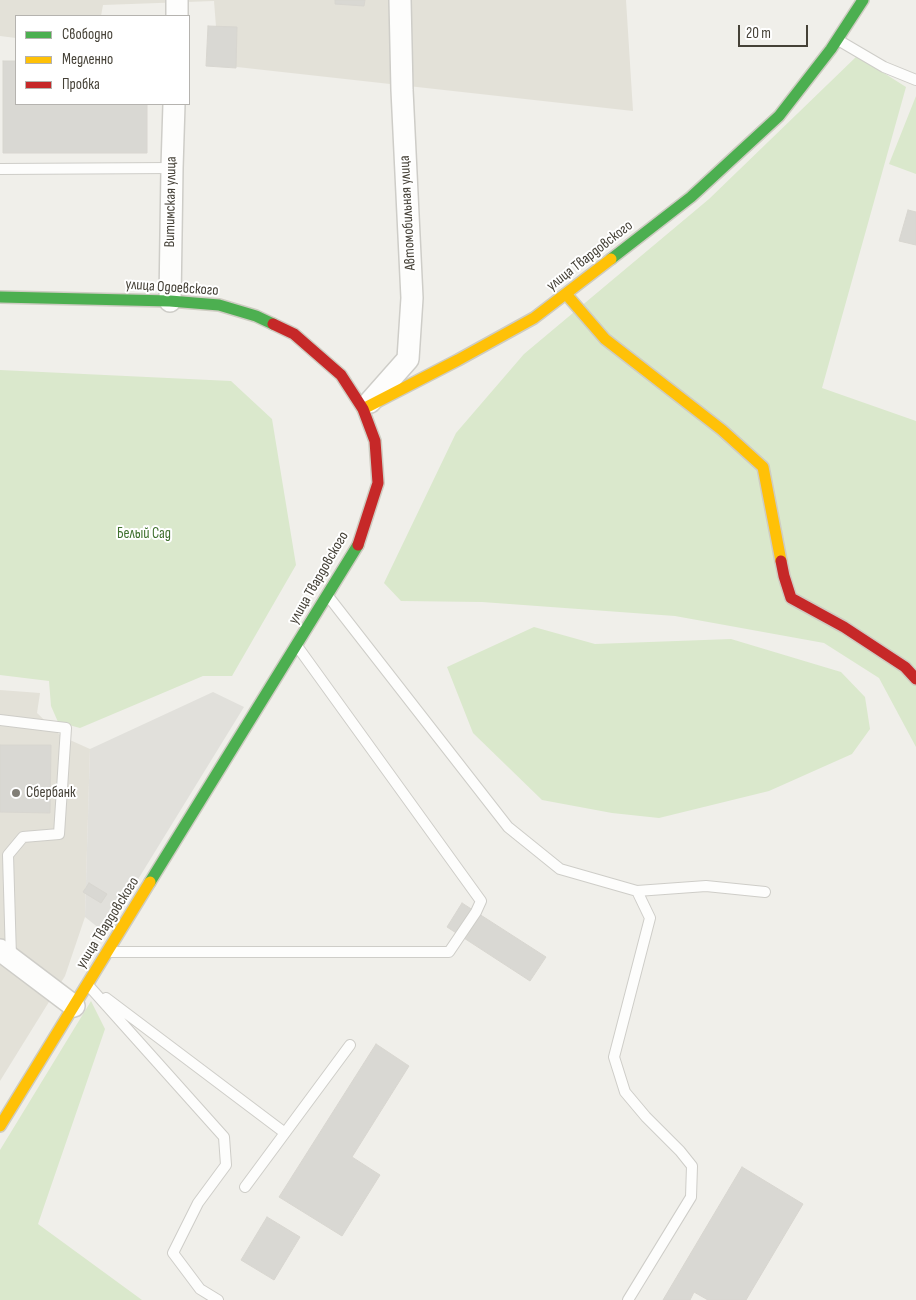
<!DOCTYPE html>
<html>
<head>
<meta charset="utf-8">
<style>
	body { margin:0 }
	#map { position:relative; width:916px; height:1300px; overflow:hidden; background:#f0efea; font-family:"Sofia Sans Condensed",sans-serif }
	canvas { display:block }
	.legend { position:absolute; left:15px; top:15px; width:175px; height:90px; box-sizing:border-box; background:#fff; border:1px solid #b5b3af; margin:0; padding:6px 9px; list-style:none; font-size:15px; color:#454137 }
	.legend li { display:flex; align-items:center; gap:10px; height:25px }
	.legend b { width:25px; border:1px solid #b5b3af }
	.scale { position:absolute; left:738px; top:25px; width:70px; height:22px; box-sizing:border-box; border:2px solid #454137; border-top:0; padding-left:6px; font-size:15px; line-height:18px; white-space:nowrap; color:#454137; -webkit-text-stroke:4px #fff; paint-order:stroke }
</style>
</head>
<body>
<div id="map">
<canvas width="916" height="1300"></canvas>
<ul class="legend">
<li><b style="height:6px;background:#4caf50"></b>Свободно</li>
<li><b style="height:6px;background:#ffc107"></b>Медленно</li>
<li><b style="height:6px;background:#c62828"></b>Пробка</li>
</ul>
<div class="scale">20 m</div>
</div>
<script>
const ctx = document.querySelector('canvas').getContext('2d');
ctx.lineJoin = 'round';
function fill(path, color) { ctx.fillStyle = color; ctx.fill(path, 'evenodd'); }
const toPath = rows => new Path2D(rows.map(r => 'M' + r).join(''));
function stroke(path, color, width, dash) { ctx.strokeStyle = color; ctx.lineWidth = width; ctx.lineCap = dash ? 'butt' : 'round'; ctx.setLineDash(dash || []); ctx.stroke(path); }
function drawText(font, color, halo, rows, align = 'center') {
  ctx.font = font + ' "Sofia Sans Condensed",sans-serif'; ctx.lineWidth = 4; ctx.setLineDash([]); ctx.textBaseline = 'middle'; ctx.strokeStyle = halo; ctx.fillStyle = color; for (const [text, x, y, turn = 0] of rows) {
    ctx.save(); ctx.translate(x, y); ctx.rotate((+turn || 0) * Math.PI / 180); ctx.textAlign = isNaN(turn) ? turn : align; if (halo) ctx.strokeText(text, 0, 0); ctx.fillText(text, 0, 0); ctx.restore();
  }
}
fill(toPath([
	[0,0,626,0,633,111,219,65,214,1,103,5,101,16,16,16,16,38,0,36],
	[0,690,40,693,37,713,61,736,90,749,85,917,65,976,0,1081]
]), '#e3e1d8');
fill(toPath([
	[857,56,906,87,822,388,916,421,916,747,879,678,824,643,675,616,482,602,401,601,384,583,456,433,524,354,709,199],
	[916,96,916,174,889,164],
	[0,370,231,381,272,419,296,565,232,676,203,676,80,728,58,722,51,706,49,681,0,675],
	[534,627,595,644,731,639,841,672,865,697,870,729,852,754,769,791,659,818,612,813,542,800,473,733,447,667],
	[91,1001,105,1029,38,1224,142,1300,0,1300,0,1150]
]), '#dae8cc');
fill(toPath([
	[213,692,244,707,105,933,85,917,90,749]
]), '#e1e0db');
const building = toPath([
	[335,0,365,0,364,6,335,4,335,0],
	[208,26,237,27,236,68,206,66,208,26],
	[3,61,16,61,16,104,147,104,147,153,3,153,3,61],
	[908,210,916,212,916,245,899,241,908,210],
	[0,745,51,745,50,813,0,812,0,745],
	[89,883,107,894,101,903,83,892,89,883],
	[462,903,546,957,530,981,447,927,462,903],
	[376,1044,409,1066,352,1157,380,1175,342,1236,279,1197,376,1044],
	[742,1167,803,1204,746,1300,708,1300,694,1292,690,1300,663,1300,742,1167],
	[267,1217,300,1237,274,1280,241,1260,267,1217]
]);
fill(building, '#d9d8d3');
stroke(building, '#d8d6d0', 1);
const lane = toPath([
	[838,40,884,67,916,80],
	[0,169,172,168],
	[328,596,508,827,560,869,637,891,706,886,765,892],
	[0,720,66,728,59,834,23,837,8,855,11,957],
	[111,952,449,952,476,912,481,901,297,646],
	[88,985,224,1137,226,1165,198,1203,173,1253,200,1289,218,1300],
	[106,998,285,1133],
	[245,1187,350,1045],
	[628,1300,691,1197,692,1166,680,1151,646,1117,625,1092,614,1057,650,918,637,891]
]);
const street = toPath([
	[177,16,177,0],
	[170,301,172,168,174,104],
	[370,402,408,359,412,298,402,90,400,0],
	[0,950,74,1006]
]);
const fast = toPath([
	[611,259,691,197,779,116,831,49,863,0],
	[0,297,170,301,219,305,256,316,273,324],
	[150,882,358,545]
]);
const slow = toPath([
	[566,294,605,339,722,430,763,467,781,561],
	[363,409,458,360,534,318,611,259],
	[0,1126,150,882]
]);
const jam = toPath([
	[273,324,294,334,341,375,363,409,375,441,378,483,358,545],
	[781,561,784,576,791,598,844,627,905,667,916,679]
]);
stroke(lane, '#cecdc8', 12);
stroke(street, '#cecdc8', 24);
stroke(fast, '#ceccc2', 14);
stroke(slow, '#ceccc2', 14);
stroke(jam, '#ceccc2', 14);
stroke(lane, '#fdfdfc', 10);
stroke(street, '#fdfdfc', 21);
stroke(fast, '#4caf50', 11);
stroke(slow, '#ffc107', 11);
stroke(jam, '#c62828', 11);
for (const [x, y, r, color] of [
	[16,793,5,"#817e76"]
]) { const dot = new Path2D(); dot.arc(x, y, r, 0, 2 * Math.PI); ctx.fillStyle = color; ctx.fill(dot); stroke(dot, '#fff', 2); }
drawText('15px', '#454137', '#fff', [
	["Витимская улица",171,202,-89],
	["Автомобильная улица",408,213,-93],
	["улица Твардовского",590,256,-38],
	["улица Одоевского",172,288,4],
	["улица Твардовского",319,578,-60],
	["улица Твардовского",108,923,-58]
]);
drawText('15px', '#407130', '#fff', [
	["Белый Сад",144,534]
]);
drawText('15px', '#454137', '#fff', [
	["Сбербанк",26,793]
], 'left');
</script>
</body>
</html>
